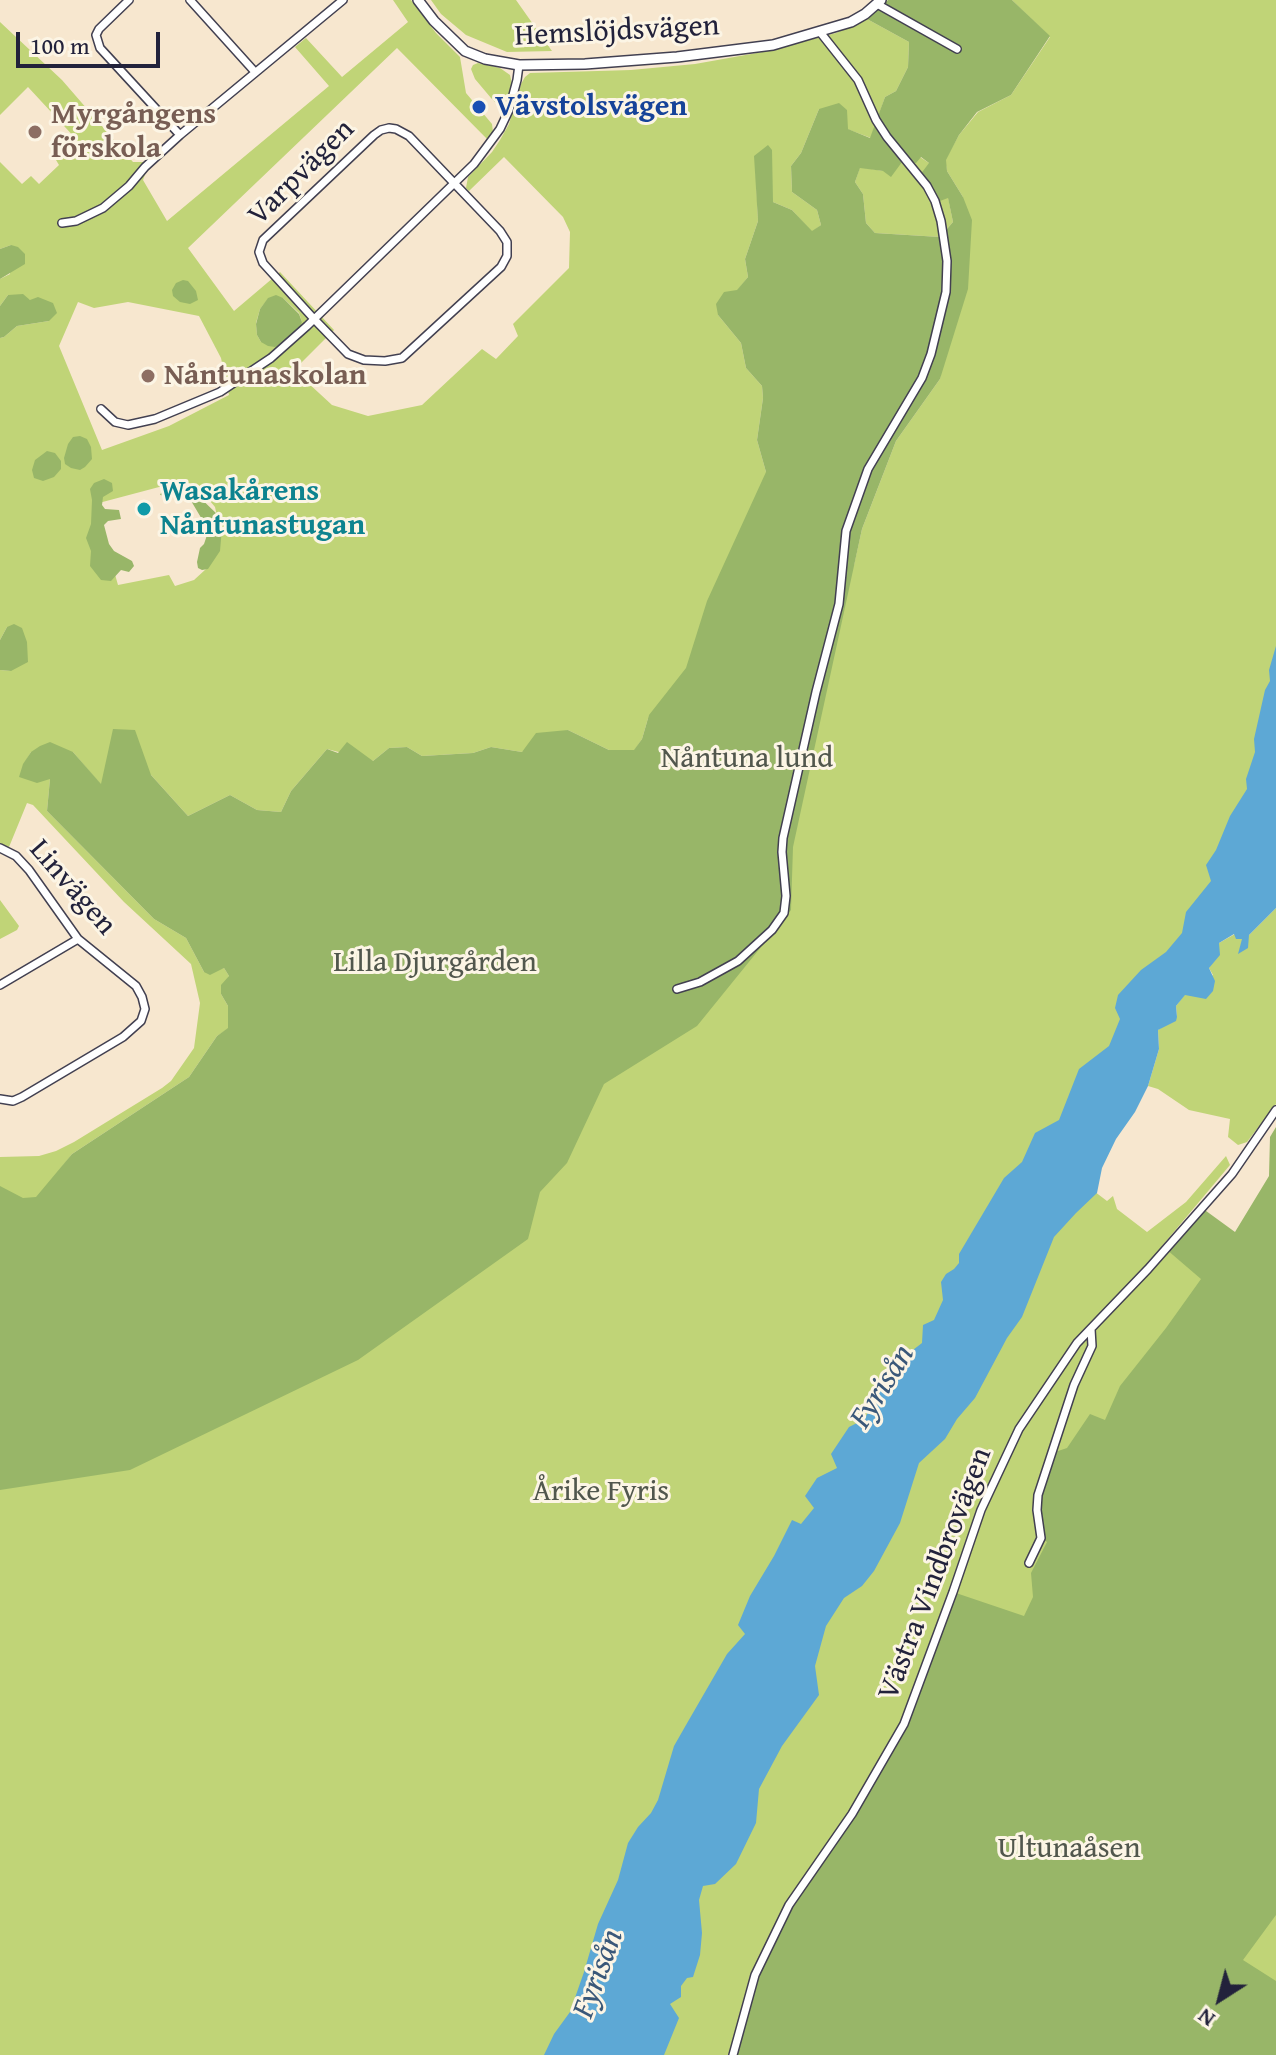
<!DOCTYPE html>
<html>
<head>
<meta charset="utf-8">
<style>
	body { margin:0 }
	#map { position:relative; width:1276px; height:2055px; overflow:hidden; background:#f7e7cf; font-family:"Gentium Book Plus",serif }
	canvas { display:block }
	.north { position:absolute; left:1180px; top:1959px; width:80px; height:80px; -webkit-text-stroke:6px #fcf5e5; paint-order:stroke; rotate:216deg; font-size:22px; font-weight:700; line-height:32px; text-align:center; color:#22223b }
	.north::after { content:''; display:block; margin:auto; width:28px; height:36px; background:#22223b; clip-path:polygon(50% 0,100% 100%,50% 72%,0 100%) }
	.scale { position:absolute; left:16px; top:32px; width:144px; height:36px; box-sizing:border-box; border:4px solid #22223b; border-top:0; padding-left:10px; font-size:24px; line-height:28px; white-space:nowrap; color:#22223b; -webkit-text-stroke:6px #fcf5e5; paint-order:stroke }
</style>
</head>
<body>
<div id="map">
<canvas width="1276" height="2055"></canvas>
<div class="north">N</div>
<div class="scale">100 m</div>
</div>
<script>
const ctx = document.querySelector('canvas').getContext('2d');
ctx.lineJoin = 'round';
function fill(path, color) { ctx.fillStyle = color; ctx.fill(path, 'evenodd'); }
const toPath = rows => new Path2D(rows.map(r => 'M' + r).join(''));
function stroke(path, color, width, dash) { ctx.strokeStyle = color; ctx.lineWidth = width; ctx.lineCap = dash ? 'butt' : 'round'; ctx.setLineDash(dash || []); ctx.stroke(path); }
function drawText(font, color, halo, rows, align = 'center') {
  ctx.font = font + ' "Gentium Book Plus",serif'; ctx.lineWidth = 6; ctx.setLineDash([]); ctx.textBaseline = 'middle'; ctx.strokeStyle = halo; ctx.fillStyle = color; for (const [text, x, y, turn = 0] of rows) {
    ctx.save(); ctx.translate(x, y); ctx.rotate((+turn || 0) * Math.PI / 180); ctx.textAlign = isNaN(turn) ? turn : align; if (halo) ctx.strokeText(text, 0, 0); ctx.fillText(text, 0, 0); ctx.restore();
  }
}
fill(toPath([
	[393,0,411,0,436,33,460,57,466,93,492,124,493,132,488,140,397,48,188,248,234,311,280,272,334,330,294,370,332,405,368,416,422,405,482,349,496,359,518,336,513,324,569,268,570,232,563,217,504,157,469,191,466,188,468,177,492,152,500,140,509,124,521,84,525,77,530,73,631,70,695,64,768,51,836,33,867,19,909,42,908,67,896,91,885,97,871,138,847,129,847,110,819,109,801,153,791,166,792,192,817,210,821,225,812,232,792,210,773,202,755,156,758,221,745,259,748,277,718,315,741,343,746,368,762,386,763,398,757,440,766,472,854,565,862,529,896,441,940,379,963,197,947,171,945,160,959,135,978,112,1011,95,1050,37,1012,0,1276,0,1276,784,1057,1163,1107,1201,1113,1196,1117,1209,1147,1232,1186,1202,1226,1156,1230,1165,1162,1246,1276,1300,1276,2055,0,2055,0,1157,39,1156,56,1151,74,1142,162,1088,171,1081,194,1048,200,1003,191,964,124,902,33,805,27,803,9,847,0,845,0,670,11,671,7,627,0,640,0,338,4,337,17,326,49,321,30,300,8,295,0,306,0,279,10,274,11,245,0,249,0,162,22,184,31,176,39,184,59,165,56,160,77,140,28,87,0,115,0,22,62,80,133,162,145,162,146,172,143,180,167,221,329,86,295,47,306,38,342,77,408,22],
	[283,298,299,313,302,322,261,342,257,335,256,323,260,309,268,299],
	[78,302,94,308,128,302,199,316,221,358,229,395,169,426,102,450,59,346],
	[178,482,189,483,201,490,215,507,218,521,206,569,194,580,175,586,169,575,118,585,95,504],
	[649,715,639,763,55,1176,72,1154,189,1077,217,1036,228,1029,228,1006,221,994,229,976,224,968,204,972,186,938,154,919,47,811,50,779,20,776,24,764,31,752,73,752,101,785,151,775,188,816,230,795,257,810,281,812,291,791,327,749,373,761,389,748,407,747,422,756,473,753,491,747,522,752,568,730,609,750,634,751,642,739],
	[431,0,516,0,552,51,507,52,466,35,441,14],
	[478,63,500,68,510,75,512,84,509,97,501,104,497,104,491,98,475,79,471,69,473,65],
	[920,157,929,163,935,188,930,200,948,197,953,222,940,237,875,233,866,223,863,194,855,182,860,167,883,171,902,162],
	[0,900,19,926,17,930,0,939],
	[1276,908,1276,1104,1247,1142,1238,1145,1228,1137,1230,1119,1189,1110,1158,1089,1148,1086,1159,1049,1158,1030,1177,1017,1176,1006,1185,994,1213,975,1209,968,1219,943,1235,934,1243,938,1239,953,1249,935]
]), '#c0d477');
fill(toPath([
	[888,0,1012,0,1050,36,1011,95,977,112,959,135,946,160,947,171,963,197,972,220,968,289,940,379,896,441,862,529,793,847,791,910,697,1026,604,1084,567,1163,540,1192,528,1239,358,1360,130,1470,0,1490,0,1186,23,1198,36,1197,72,1154,189,1077,217,1036,228,1028,228,1006,221,994,221,985,229,976,224,968,210,975,204,972,186,938,154,919,47,811,50,779,37,783,19,777,23,764,31,752,40,746,50,742,73,752,101,784,113,729,135,730,151,775,188,816,230,795,257,810,281,812,291,791,327,749,338,753,347,742,373,761,389,748,407,747,422,756,473,753,491,747,522,752,536,733,568,730,609,750,634,750,642,739,649,715,686,668,707,601,766,472,757,440,763,398,762,386,746,368,741,343,718,315,716,304,724,292,737,290,748,277,745,259,758,221,754,156,768,145,772,150,773,202,792,210,812,231,821,225,817,210,792,192,791,166,801,153,819,109,839,103,847,110,848,129,870,138,885,97,896,91,908,67,909,42,867,19],
	[921,157,929,163,917,179,934,188,929,200,940,201,948,198,953,222,940,237,875,233,866,223,863,194,855,182,860,168,883,171,891,177,902,162,916,163],
	[11,245,18,247,25,254,25,264,0,279,0,249],
	[183,280,188,281,196,291,198,300,190,304,180,302,173,296,172,290,176,283],
	[23,294,30,300,38,297,53,303,57,313,49,321,17,326,4,337,0,338,0,306,8,295],
	[276,295,283,298,299,314,302,322,299,330,285,342,275,347,268,346,261,342,257,335,256,324,260,309,268,298],
	[80,436,87,439,91,447,92,459,85,467,80,470,71,468,65,464,64,458,68,444,73,437],
	[47,451,55,453,61,461,61,469,54,477,43,481,34,478,32,470,35,460],
	[104,479,112,483,113,491,103,497,102,505,105,509,119,510,121,519,108,521,104,525,109,544,114,551,132,561,134,566,129,572,121,570,111,581,101,580,90,566,91,551,86,538,91,524,92,500,90,489,94,483],
	[174,485,190,488,219,516,222,528,220,551,208,569,202,570,198,568,197,562,200,548,204,544,207,535,203,521,187,494,180,492,167,496,160,495,162,491],
	[14,624,22,628,27,642,28,662,11,671,0,670,0,640,7,627],
	[1276,1127,1276,1915,1243,1960,1276,1981,1276,2055,733,2055,755,1975,789,1905,852,1814,904,1724,953,1592,1024,1616,1033,1597,1031,1573,1047,1542,1041,1538,1037,1510,1052,1453,1067,1448,1090,1414,1105,1420,1120,1386,1166,1328,1201,1279,1166,1249,1202,1208,1235,1232,1269,1176,1270,1137]
]), '#98b668');
fill(toPath([
	[1276,646,1276,908,1249,935,1248,948,1238,954,1242,939,1236,939,1234,934,1219,943,1220,955,1209,968,1215,981,1213,991,1206,999,1185,995,1176,1006,1177,1017,1176,1021,1158,1030,1159,1049,1148,1086,1135,1112,1116,1139,1102,1168,1097,1193,1076,1213,1054,1237,1022,1317,1007,1338,975,1398,957,1419,945,1439,919,1463,900,1523,874,1571,862,1586,844,1598,826,1626,815,1666,819,1695,782,1746,759,1789,756,1823,736,1864,715,1884,703,1886,699,1900,702,1933,700,1955,693,1977,687,1978,681,1986,681,1997,670,2004,679,2018,664,2055,544,2055,554,2034,570,2012,584,1972,598,1924,618,1880,628,1843,638,1827,651,1813,658,1800,674,1746,686,1725,727,1654,745,1634,738,1625,750,1596,774,1556,792,1520,801,1524,814,1508,805,1496,817,1478,837,1468,831,1454,849,1427,865,1419,876,1392,900,1360,922,1343,923,1325,934,1320,943,1300,941,1282,946,1274,954,1269,959,1263,959,1254,1004,1178,1022,1162,1035,1133,1059,1120,1079,1069,1109,1046,1120,1019,1115,1008,1118,995,1141,970,1166,952,1182,933,1186,912,1211,881,1206,865,1216,850,1230,816,1247,789,1246,779,1255,752,1254,739,1265,690,1270,681,1269,670]
]), '#5da8d5');
const minor = toPath([
	[129,0,99,29,96,35,100,48,180,135],
	[190,0,255,72],
	[877,4,957,49],
	[389,128,396,129,409,136,500,231,507,242,507,256,501,267,402,358,385,361,364,360,348,354,314,319,263,263,259,252,263,240,374,135,381,130,389,128],
	[62,223,76,221,103,208,129,186,145,167,180,135,343,0],
	[101,409,115,422,128,425,155,419,220,392,271,358,307,326,474,164,500,129,509,110,517,80,519,65],
	[0,848,16,856,29,870,78,939,136,986,142,997,145,1009,141,1021,123,1037,22,1097,13,1101,0,1099],
	[0,985,78,939],
	[677,989,700,982,738,961,772,930,784,913,786,896,782,852,783,838,816,692,839,604,846,531,868,469,922,378,931,354,946,292,947,261,941,221,935,201,927,186,887,137,876,120,858,80,820,32],
	[1029,1563,1041,1538,1037,1510,1038,1495,1074,1385,1092,1346,1091,1329],
	[733,2055,755,1975,789,1905,852,1814,904,1724,953,1592,981,1510,1019,1429,1077,1343,1148,1269,1232,1174,1276,1110]
]);
const tertiary = toPath([
	[418,0,434,21,465,51,485,59,519,65,585,64,677,57,773,45,851,22,865,14,881,0]
]);
stroke(minor, '#424051', 10);
stroke(tertiary, '#424051', 12);
stroke(minor, '#fff', 7);
stroke(tertiary, '#fff', 9);
for (const [x, y, r, color] of [
	[479,107,8,"#1a4fb4"],
	[35,132,8,"#8d6e63"],
	[148,376,8,"#8d6e63"],
	[144,509,8,"#0f9aa8"]
]) { const dot = new Path2D(); dot.arc(x, y, r, 0, 2 * Math.PI); ctx.fillStyle = color; ctx.fill(dot); stroke(dot, '#fcf5e5', 3); }
drawText('30px', '#22223b', '#fcf5e5', [
	["Hemslöjdsvägen",617,32,-3],
	["Varpvägen",302,173,-45],
	["Linvägen",72,888,49],
	["Västra Vindbrovägen",936,1574,-69]
]);
drawText('bold 30px', '#164399', '#fcf5e5', [
	["Vävstolsvägen",495,107]
], 'left');
drawText('bold 30px', '#785e54', '#fcf5e5', [
	["Myrgångens",51,115],
	["förskola",51,149],
	["Nåntunaskolan",164,376]
], 'left');
drawText('bold 30px', '#0d838f', '#fcf5e5', [
	["Wasakårens",160,492],
	["Nåntunastugan",160,526]
], 'left');
drawText('30px', '#51574d', '#fcf5e5', [
	["Nåntuna lund",747,759],
	["Lilla Djurgården",435,963],
	["Årike Fyris",601,1492],
	["Ultunaåsen",1069,1849]
]);
drawText('italic 32px', '#3a5879', '#fcf5e5', [
	["Fyrisån",883,1387,-58],
	["Fyrisån",599,1974,-70]
]);
</script>
</body>
</html>
